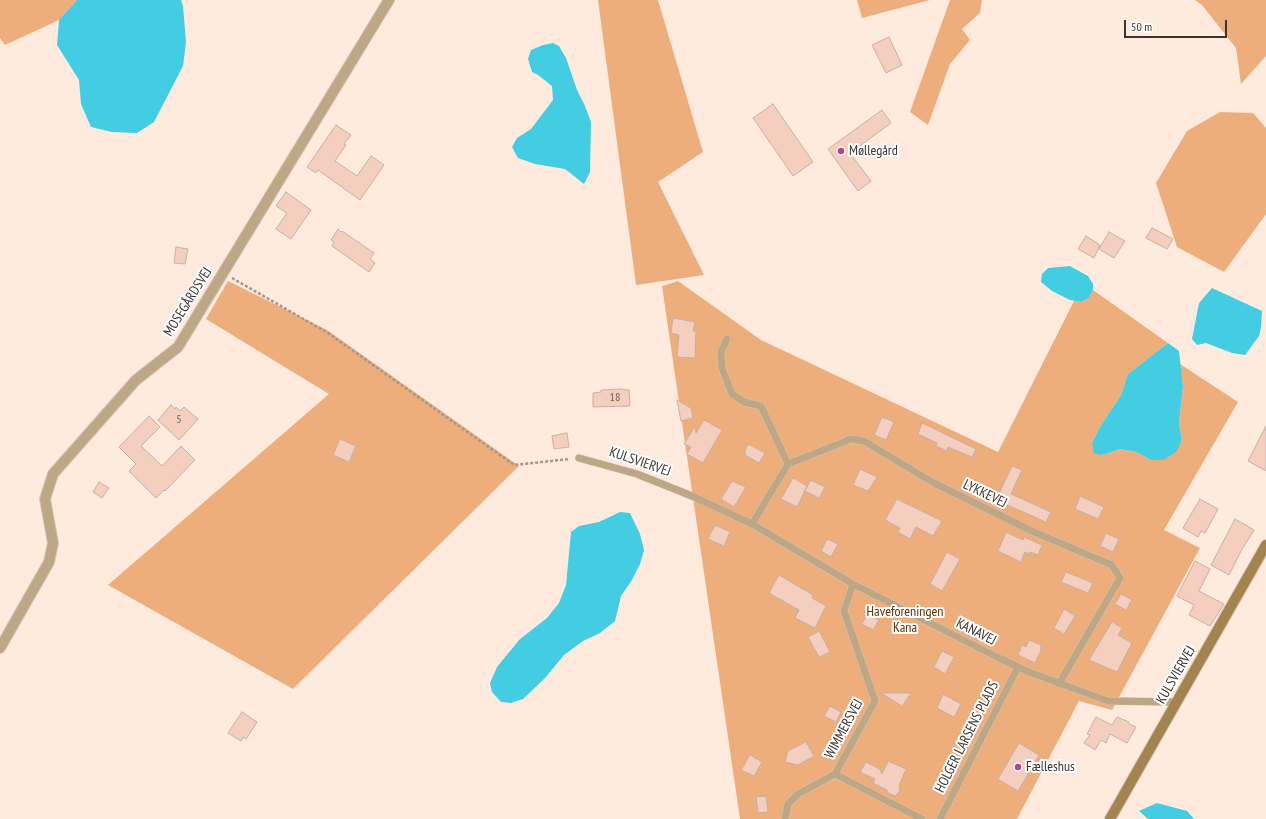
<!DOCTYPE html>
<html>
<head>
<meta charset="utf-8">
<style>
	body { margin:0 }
	#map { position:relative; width:1266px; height:819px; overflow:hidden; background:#feebde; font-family:"PT Sans Narrow",sans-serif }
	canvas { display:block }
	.scale { position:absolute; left:1124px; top:20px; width:103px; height:18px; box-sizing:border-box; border:2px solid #3b342f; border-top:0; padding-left:5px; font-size:12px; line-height:14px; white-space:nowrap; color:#3b342f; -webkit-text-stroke:3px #fff; paint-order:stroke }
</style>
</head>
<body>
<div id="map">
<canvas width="1266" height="819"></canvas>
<div class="scale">50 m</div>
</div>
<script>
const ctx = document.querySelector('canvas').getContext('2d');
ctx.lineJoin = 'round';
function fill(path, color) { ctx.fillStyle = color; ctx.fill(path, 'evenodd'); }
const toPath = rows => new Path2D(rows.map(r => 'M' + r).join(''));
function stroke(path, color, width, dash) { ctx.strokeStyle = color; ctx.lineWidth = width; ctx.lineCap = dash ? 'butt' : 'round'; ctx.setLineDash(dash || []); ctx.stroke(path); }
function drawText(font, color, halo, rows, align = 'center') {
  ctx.font = font + ' "PT Sans Narrow",sans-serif'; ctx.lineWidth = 4; ctx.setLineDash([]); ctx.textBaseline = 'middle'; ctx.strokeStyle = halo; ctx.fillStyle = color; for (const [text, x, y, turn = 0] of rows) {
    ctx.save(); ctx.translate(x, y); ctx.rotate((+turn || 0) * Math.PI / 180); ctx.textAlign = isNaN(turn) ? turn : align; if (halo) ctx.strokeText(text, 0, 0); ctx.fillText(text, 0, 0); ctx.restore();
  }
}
fill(toPath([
	[0,0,77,0,59,20,5,45,0,38],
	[598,0,658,0,703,152,658,182,704,275,636,285],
	[857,0,930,0,862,18],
	[950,0,982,0,980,13,962,29,970,40,950,64,928,125,910,112],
	[1195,0,1266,0,1266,56,1241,84,1236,48,1202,5],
	[1220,112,1253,113,1266,128,1266,214,1224,272,1177,247,1156,183,1187,131],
	[228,281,327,330,519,466,293,689,108,585,329,394,206,319],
	[678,281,761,340,998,452,1074,301,1081,302,1089,298,1093,290,1168,343,1128,374,1121,395,1100,427,1092,443,1102,455,1120,449,1136,452,1151,460,1181,442,1181,435,1179,422,1183,387,1180,364,1238,402,1164,530,1200,548,1112,710,1079,701,1017,819,740,819,662,286]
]), '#edae7c');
fill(toPath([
	[77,0,181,0,183,6,186,42,183,66,154,122,137,133,112,132,91,127,81,104,79,80,57,45,59,20],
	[553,43,559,46,566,58,577,90,585,106,591,122,590,172,584,184,565,169,535,164,518,158,512,147,517,138,531,129,553,100,552,86,538,75,532,72,528,59,531,50,543,45],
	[1070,266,1088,276,1093,284,1093,290,1089,298,1081,302,1070,300,1052,291,1041,282,1042,274,1048,268],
	[1212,288,1262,311,1261,327,1259,336,1245,355,1232,353,1206,343,1197,345,1192,339,1199,303],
	[1168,343,1179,351,1183,387,1179,422,1181,435,1181,442,1176,452,1163,460,1151,460,1136,452,1120,449,1102,455,1094,453,1092,443,1100,427,1121,395,1128,374],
	[620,512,630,513,640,534,644,550,640,564,632,580,621,596,615,621,600,633,583,641,564,655,545,678,523,699,511,703,501,702,492,692,490,683,497,667,520,639,547,618,559,603,566,585,571,532,579,526,599,522],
	[1157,803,1187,811,1194,819,1148,819,1139,811]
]), '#42cde2');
const building = toPath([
	[889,37,902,65,886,73,872,45,889,37],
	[773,104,813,162,793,176,753,118,773,104],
	[882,110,891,123,850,153,871,181,858,191,828,149,882,110],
	[336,125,351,135,344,144,346,145,335,161,357,176,371,156,384,165,360,200,318,170,316,173,307,167,336,125],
	[286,192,311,210,291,239,276,229,287,213,276,206,286,192],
	[1152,228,1173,239,1167,249,1146,238,1152,228],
	[338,229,341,232,342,231,374,253,370,259,375,263,369,272,332,246,334,242,331,240,338,229],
	[1109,232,1125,241,1114,258,1099,249,1109,232],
	[1086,236,1100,245,1094,258,1078,249,1086,236],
	[176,247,188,249,185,264,174,263,176,247],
	[673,318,695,322,693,331,696,331,695,358,677,357,679,335,671,333,673,318],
	[620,389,629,390,630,406,593,407,593,393,601,392,601,390,620,389],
	[677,400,691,408,693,418,681,421,677,400],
	[171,405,175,409,176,407,180,411,184,407,198,419,179,440,158,420,171,405],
	[149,416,160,427,141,446,162,466,181,446,195,460,165,491,164,490,156,498,129,471,136,464,119,447,149,416],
	[882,417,894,422,886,440,874,435,882,417],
	[704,420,722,430,703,463,687,454,691,447,684,444,695,426,696,433,704,420],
	[922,423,976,449,972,457,948,447,947,451,936,446,937,443,918,434,922,423],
	[1266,426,1266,471,1248,461,1266,426],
	[567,433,569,447,554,449,552,436,567,433],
	[340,439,356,446,349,462,333,455,340,439],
	[748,444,765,453,759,463,745,455,745,451,748,444],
	[1012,466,1022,470,1011,494,1051,512,1046,522,996,500,1012,466],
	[860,469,877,477,868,491,853,485,860,469],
	[793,478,807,486,797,507,781,499,793,478],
	[811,480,825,487,819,498,805,491,811,480],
	[732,481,746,487,734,507,721,499,732,481],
	[99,482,109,488,102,498,93,492,99,482],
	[1080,496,1104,507,1098,519,1075,509,1080,496],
	[897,499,942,521,933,536,916,527,910,539,898,532,900,528,885,520,897,499],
	[1200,499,1218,509,1205,533,1201,531,1198,537,1183,528,1200,499],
	[1235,519,1254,530,1241,551,1229,575,1211,565,1235,519],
	[715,525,730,532,724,546,708,539,715,525],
	[1006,532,1023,540,1024,537,1042,545,1038,555,1030,552,1029,554,1025,552,1021,562,998,551,1006,532],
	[1106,533,1119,539,1113,552,1100,546,1106,533],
	[827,539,838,544,831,557,821,551,827,539],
	[947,552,960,559,942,591,930,584,947,552],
	[1195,561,1210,569,1199,591,1224,604,1210,626,1189,615,1194,605,1177,596,1195,561],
	[1066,572,1093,583,1088,593,1061,582,1066,572],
	[779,575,813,595,812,598,826,606,815,628,795,618,799,610,769,593,779,575],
	[1121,594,1132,600,1126,610,1115,604,1121,594],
	[1064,609,1075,616,1064,634,1054,628,1064,609],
	[868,614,879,620,873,630,862,624,868,614],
	[1112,622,1122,628,1118,635,1132,643,1117,672,1089,660,1112,622],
	[819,631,830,652,819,657,808,637,819,631],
	[1029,640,1041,645,1041,650,1035,663,1018,655,1022,645,1026,647,1029,640],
	[942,651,954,657,945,674,934,667,942,651],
	[881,693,911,693,902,706,881,693],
	[943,694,961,704,954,717,937,708,943,694],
	[830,706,841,712,836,722,824,716,830,706],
	[242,712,257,722,246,739,243,737,241,741,228,733,242,712],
	[1096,717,1112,725,1117,717,1129,722,1129,724,1136,727,1127,743,1110,734,1106,743,1101,740,1095,750,1084,743,1090,735,1087,734,1096,717],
	[806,742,814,756,798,765,785,762,788,751,806,742],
	[1019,743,1039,755,1018,791,998,779,1019,743],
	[750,755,762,762,754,776,741,770,750,755],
	[888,761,906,769,899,786,900,787,899,792,895,796,887,792,887,790,873,783,875,779,860,772,866,762,880,769,882,774,888,761],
	[766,796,768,812,758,813,756,797,766,796]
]);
fill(building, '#f4cfbf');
stroke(building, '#c4b0a7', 1);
const lane = toPath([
	[727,339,721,352,722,368,732,394,744,402,761,406,788,464],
	[579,458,637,474,692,496,752,524,853,584,997,657,1029,672,1108,701,1177,702],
	[752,524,788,464,851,439,864,441,934,483,1034,532,1112,565,1120,578,1059,684],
	[835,774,922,819],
	[785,819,788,804,798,794,835,774,875,701,844,611,853,584],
	[940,819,1018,667]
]);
const street = toPath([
	[0,648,49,562,53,543,45,499,53,474,136,380,178,347,389,0]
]);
const secondary = toPath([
	[1110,819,1266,545]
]);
stroke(lane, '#d7c6bb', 8);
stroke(street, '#d7c6bb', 12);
stroke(secondary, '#d7c6bb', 12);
stroke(toPath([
	[232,278,328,333,514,465,570,459]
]), '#a4968d', 2.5, [3, 2]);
stroke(lane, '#bda785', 7);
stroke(street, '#bda785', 10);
stroke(secondary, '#a3844e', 10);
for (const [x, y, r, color] of [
	[841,151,4,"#be408e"],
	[1018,767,4,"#be408e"]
]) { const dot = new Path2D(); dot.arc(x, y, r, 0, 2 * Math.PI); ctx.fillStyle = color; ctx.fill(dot); stroke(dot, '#fff', 1.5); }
drawText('12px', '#695b53', null, [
	["18",615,398],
	["5",179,420]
]);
drawText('14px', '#3b342f', '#fff', [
	["Møllegård",849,151],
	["Fælleshus",1026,767]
], 'left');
drawText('14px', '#3b342f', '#fff', [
	["MOSEGÅRDSVEJ",188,302,-58],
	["KULSVIERVEJ",640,462,19],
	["LYKKEVEJ",985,494,26],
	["KANAVEJ",976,632,27],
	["KULSVIERVEJ",1176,675,-60],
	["WIMMERSVEJ",844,729,-62],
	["HOLGER LARSENS PLADS",967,737,-63]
]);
drawText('14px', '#613100', '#fff', [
	["Haveforeningen",905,612],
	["Kana",905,628]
]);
</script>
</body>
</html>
